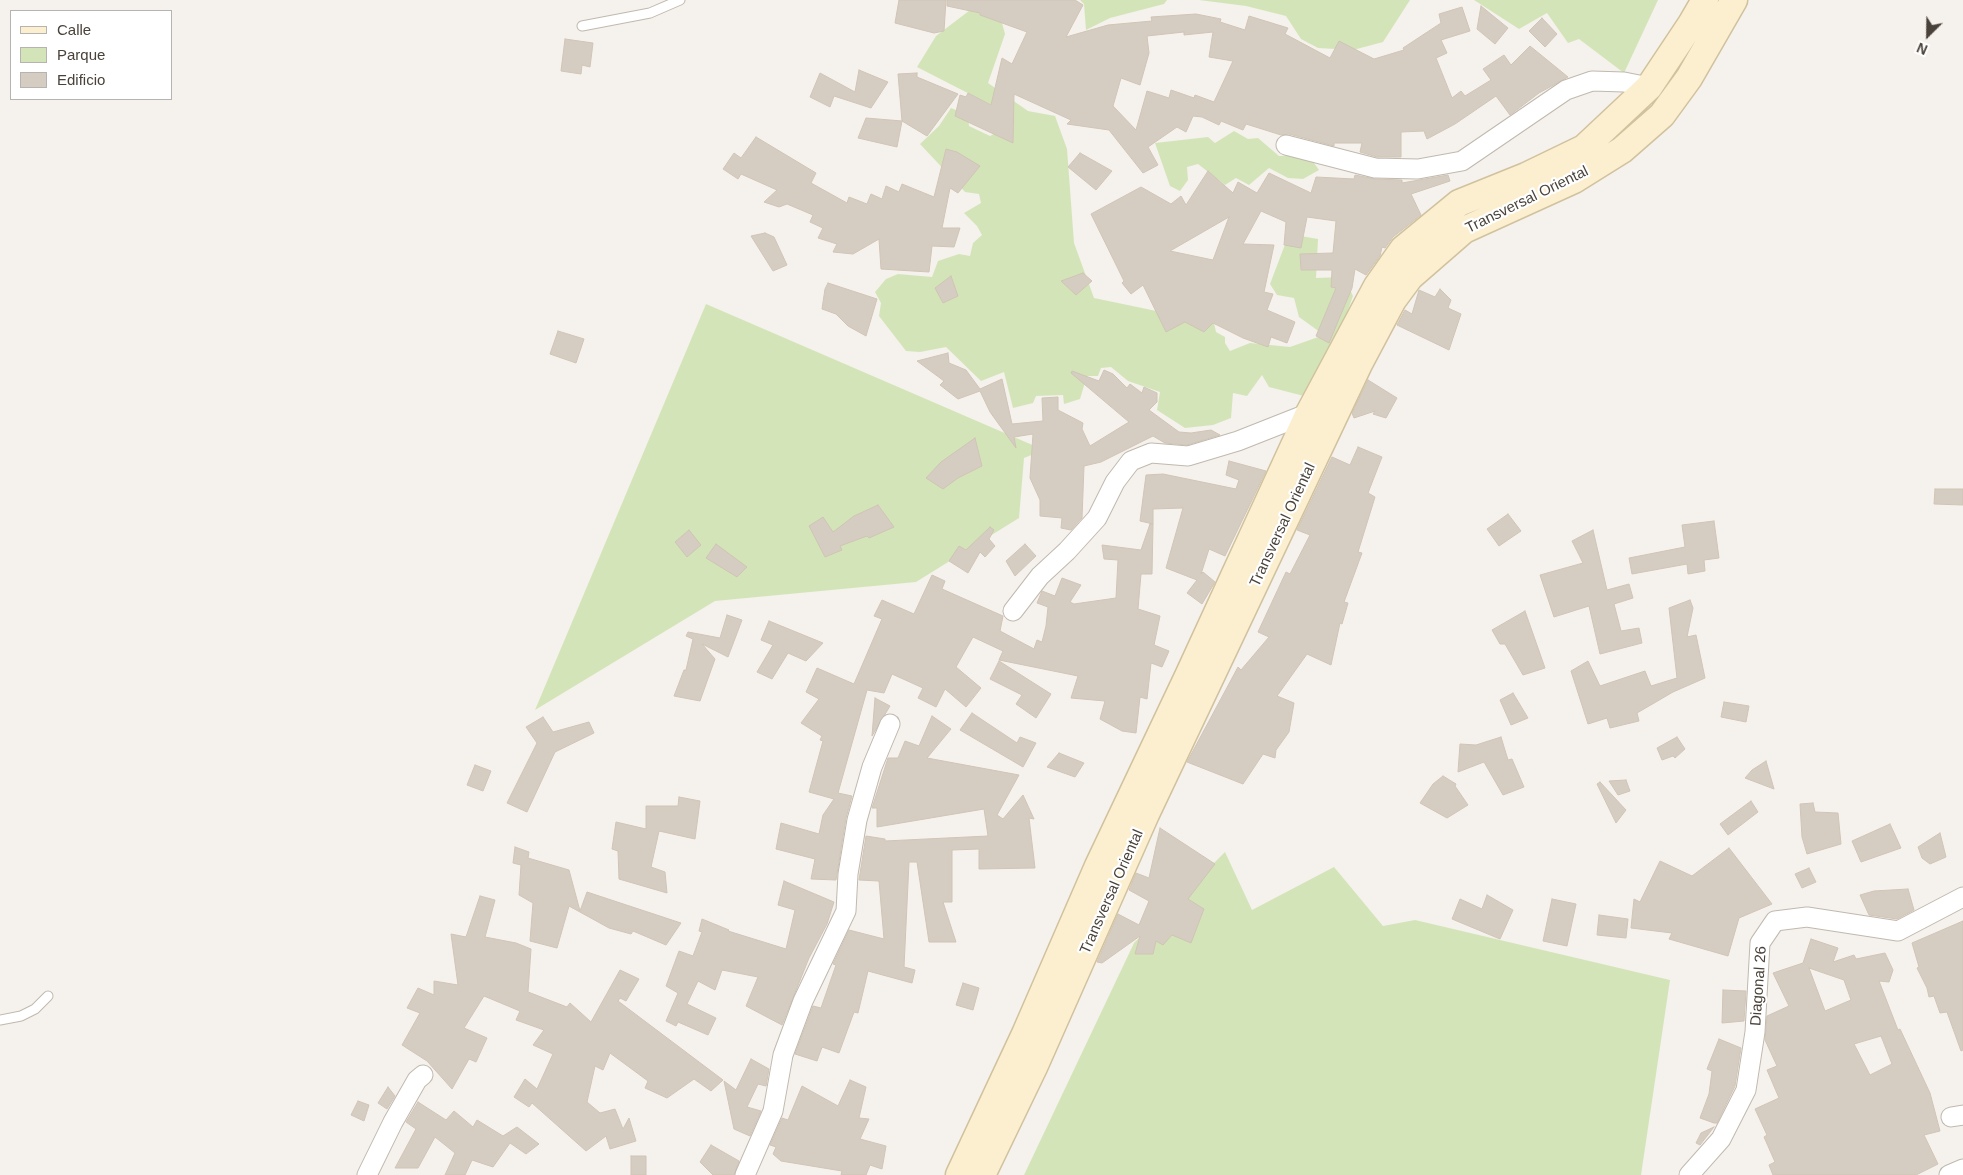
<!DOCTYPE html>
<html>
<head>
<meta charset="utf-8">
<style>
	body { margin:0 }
	#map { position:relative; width:1963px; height:1175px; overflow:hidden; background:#f5f1ec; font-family:Arial,sans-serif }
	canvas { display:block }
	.legend { position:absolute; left:10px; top:10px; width:162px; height:90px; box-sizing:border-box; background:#fff; border:1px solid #b6b3b0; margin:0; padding:6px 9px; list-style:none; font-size:15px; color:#49423a }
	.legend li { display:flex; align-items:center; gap:10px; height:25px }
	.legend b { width:25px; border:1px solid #b6b3b0 }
	.north { position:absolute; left:1903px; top:10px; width:50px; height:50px; -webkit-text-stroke:4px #fff; paint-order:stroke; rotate:203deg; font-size:14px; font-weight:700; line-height:20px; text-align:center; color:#49423a }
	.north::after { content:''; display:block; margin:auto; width:18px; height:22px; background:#49423a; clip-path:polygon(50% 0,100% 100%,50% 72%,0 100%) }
</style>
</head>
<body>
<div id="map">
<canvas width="1963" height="1175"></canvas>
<ul class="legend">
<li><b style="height:6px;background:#fbefcf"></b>Calle</li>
<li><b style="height:14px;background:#d3e5b8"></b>Parque</li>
<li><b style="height:14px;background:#d6cdc2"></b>Edificio</li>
</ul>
<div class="north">N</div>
</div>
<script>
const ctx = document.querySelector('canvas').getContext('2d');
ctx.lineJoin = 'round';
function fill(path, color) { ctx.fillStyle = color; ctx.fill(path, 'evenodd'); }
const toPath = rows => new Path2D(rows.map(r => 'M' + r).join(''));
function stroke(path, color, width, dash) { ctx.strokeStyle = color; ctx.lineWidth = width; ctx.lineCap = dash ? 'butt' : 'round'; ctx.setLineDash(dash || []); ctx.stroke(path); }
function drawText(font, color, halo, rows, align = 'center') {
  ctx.font = font + ' Arial,sans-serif'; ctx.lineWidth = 4.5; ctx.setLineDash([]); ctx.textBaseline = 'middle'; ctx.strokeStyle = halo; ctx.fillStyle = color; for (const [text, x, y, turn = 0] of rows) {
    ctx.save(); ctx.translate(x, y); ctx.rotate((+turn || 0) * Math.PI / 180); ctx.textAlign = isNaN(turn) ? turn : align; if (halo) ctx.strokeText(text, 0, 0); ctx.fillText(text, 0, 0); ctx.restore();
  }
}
fill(toPath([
	[1080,0,1167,0,1164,4,1110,18,1086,30,1084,4],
	[1199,0,1410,0,1383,42,1353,50,1318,48,1301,39,1286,16,1246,6],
	[1474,0,1658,0,1624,73,1579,39,1568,43,1547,13,1519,29],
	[978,4,998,8,1005,34,988,83,1028,111,1055,116,1067,149,1074,243,1094,298,1214,323,1216,332,1225,337,1225,343,1230,351,1250,343,1290,347,1324,335,1299,317,1294,298,1277,295,1270,284,1289,234,1318,239,1316,278,1344,277,1353,296,1340,333,1331,403,1269,387,1262,375,1247,396,1233,393,1231,418,1213,425,1185,428,1157,410,1160,392,1128,381,1111,367,1101,368,1098,376,1087,376,1080,399,1064,404,1063,395,1036,396,1033,403,1013,408,1004,372,981,381,946,347,920,352,906,351,879,316,881,303,875,292,886,279,898,274,932,277,938,261,959,254,970,256,973,243,982,235,977,226,964,213,981,203,979,194,965,192,920,144,939,126,951,108,968,115,969,126,990,136,1003,129,993,106,917,67,936,36],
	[1234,131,1248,139,1258,138,1279,156,1309,156,1319,170,1303,179,1288,178,1269,168,1249,185,1236,178,1225,185,1198,164,1187,167,1188,180,1180,191,1170,186,1155,143,1208,137,1215,143],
	[706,304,1044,450,1024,458,1019,518,916,582,715,601,535,710],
	[1225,852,1252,910,1334,867,1383,926,1415,920,1670,980,1641,1175,1024,1175,1134,943]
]), '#d3e5b8');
const building = toPath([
	[899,0,946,0,944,31,934,33,895,23,899,0],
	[947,0,1075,0,1083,5,1066,37,1108,25,1152,21,1151,17,1196,14,1221,19,1220,22,1245,30,1249,16,1288,28,1285,34,1330,58,1339,41,1374,59,1404,50,1403,48,1441,23,1439,14,1462,7,1470,31,1441,40,1447,53,1436,58,1452,98,1461,91,1465,96,1491,80,1483,69,1504,55,1511,65,1530,46,1568,77,1539,93,1510,115,1496,96,1455,124,1427,139,1424,131,1401,132,1401,157,1377,157,1360,152,1362,143,1334,143,1334,146,1289,134,1281,135,1246,124,1243,130,1221,121,1219,125,1202,117,1193,116,1186,132,1177,127,1148,147,1158,165,1143,173,1109,130,1067,124,1071,120,1014,94,1013,143,955,116,960,95,966,97,968,93,991,105,1002,58,1012,64,1027,32,980,15,980,13,947,6,947,0],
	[1184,32,1184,35,1213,32,1209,57,1233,61,1214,102,1195,95,1194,98,1171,90,1169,98,1147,91,1136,130,1113,106,1121,78,1140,85,1149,53,1147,36,1184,32],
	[1481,6,1508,28,1495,44,1477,29,1481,6],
	[1542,18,1557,34,1545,47,1529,31,1542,18],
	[565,39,593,43,590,67,582,65,581,74,561,71,565,39],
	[859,70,888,82,871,108,834,96,830,107,810,97,820,73,855,92,859,70],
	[917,73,917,77,958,94,927,136,902,121,897,147,858,138,866,118,902,121,898,74,917,73],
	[756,137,816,173,811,183,847,203,849,197,867,204,871,194,882,199,886,186,899,192,902,184,934,197,946,149,957,152,980,166,958,193,950,188,942,228,960,228,954,247,932,246,929,272,881,269,879,239,853,254,833,252,837,244,818,238,823,228,810,222,813,215,787,204,779,207,764,202,777,190,741,174,738,179,723,169,734,153,741,158,756,137],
	[1080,153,1112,171,1096,190,1068,167,1080,153],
	[1208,171,1233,193,1238,182,1257,193,1269,173,1311,193,1316,177,1354,179,1355,175,1375,179,1402,180,1402,183,1448,175,1450,181,1411,194,1421,215,1393,237,1385,248,1382,247,1380,256,1366,275,1355,269,1352,288,1329,343,1316,336,1336,288,1331,287,1332,270,1301,270,1300,254,1333,253,1336,221,1307,217,1301,248,1284,245,1286,222,1261,211,1243,244,1274,245,1264,292,1273,294,1267,310,1295,322,1287,343,1271,337,1268,347,1243,338,1213,323,1204,332,1185,322,1166,332,1143,285,1131,294,1122,283,1124,281,1091,214,1141,187,1171,204,1181,196,1186,205,1208,171],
	[1229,217,1213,260,1170,251,1229,217],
	[765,233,774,237,787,265,773,271,751,236,765,233],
	[1083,273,1092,281,1076,295,1061,281,1083,273],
	[951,276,958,296,943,303,935,288,951,276],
	[828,283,877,299,866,336,848,326,836,314,822,309,825,289,828,283],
	[1440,289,1451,300,1448,308,1461,314,1449,350,1397,325,1405,310,1412,314,1419,290,1435,297,1440,289],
	[558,331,584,339,576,363,550,354,558,331],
	[948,353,949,363,966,370,980,389,1002,379,1012,424,1043,421,1042,398,1058,397,1058,410,1083,423,1082,429,1090,446,1129,422,1071,373,1072,371,1099,381,1104,370,1113,374,1127,388,1130,384,1142,393,1144,387,1157,393,1157,402,1149,410,1179,432,1191,433,1211,430,1220,435,1187,445,1165,443,1153,436,1101,462,1084,466,1082,518,1071,530,1061,528,1062,518,1040,516,1040,500,1030,478,1033,434,1014,437,1016,448,990,412,980,391,958,399,940,385,944,381,917,361,948,353],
	[1368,380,1397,398,1386,418,1373,414,1375,411,1354,418,1352,413,1368,380],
	[975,438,982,466,958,478,943,489,926,478,941,462,975,438],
	[1358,447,1382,457,1368,493,1375,497,1358,552,1362,553,1344,602,1348,603,1342,624,1340,623,1331,665,1307,654,1277,696,1294,703,1289,732,1276,750,1275,758,1263,754,1243,784,1187,762,1238,667,1241,670,1269,637,1258,632,1286,572,1290,574,1310,535,1297,530,1332,457,1350,465,1358,447],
	[1229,461,1266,471,1225,556,1209,549,1201,574,1203,572,1215,582,1202,604,1187,593,1197,580,1166,568,1183,508,1153,509,1153,524,1140,521,1146,475,1163,474,1236,489,1239,480,1226,475,1229,461],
	[1935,489,1963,489,1963,505,1934,504,1935,489],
	[878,505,894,527,869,538,867,536,840,546,842,550,825,557,809,526,823,517,833,532,854,516,878,505],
	[1508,514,1521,531,1499,546,1487,529,1508,514],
	[1714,521,1719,558,1704,560,1705,571,1688,574,1687,564,1632,574,1629,558,1685,547,1682,525,1714,521],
	[1150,524,1153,524,1152,574,1141,574,1138,609,1160,616,1154,645,1169,651,1162,667,1151,663,1147,699,1140,697,1136,733,1122,731,1100,719,1105,701,1071,698,1078,676,999,660,1003,651,973,637,956,667,981,688,966,707,945,689,936,707,918,698,923,688,892,674,884,693,867,690,838,793,852,796,846,818,836,880,811,879,815,859,776,849,781,823,819,834,823,815,834,799,809,792,823,741,820,740,822,736,801,723,819,699,806,692,817,668,854,684,882,619,874,616,882,600,914,614,932,575,945,581,942,589,1003,616,1000,631,1034,649,1037,640,1042,642,1046,626,1048,607,1037,603,1042,591,1055,596,1062,578,1081,585,1070,602,1074,604,1116,598,1118,560,1104,559,1102,545,1141,550,1150,524],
	[990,527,994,530,989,539,995,546,985,557,980,552,968,573,949,561,959,546,966,550,990,527],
	[689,530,701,545,687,557,675,542,689,530],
	[1593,530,1607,590,1629,584,1633,598,1614,604,1621,631,1639,628,1642,643,1600,654,1589,606,1554,617,1540,575,1583,563,1572,541,1593,530],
	[716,544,747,567,737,577,706,558,716,544],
	[1025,544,1036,556,1015,576,1006,561,1025,544],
	[1690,600,1693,608,1687,637,1696,635,1705,678,1673,692,1637,713,1639,721,1610,728,1607,718,1588,724,1571,671,1588,661,1600,686,1645,671,1651,686,1677,678,1669,608,1690,600],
	[1525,611,1545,668,1523,675,1505,644,1500,644,1492,630,1525,611],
	[727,615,742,620,728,657,702,644,715,659,700,701,674,696,684,670,686,670,693,639,686,636,688,632,720,638,727,615],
	[769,621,823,643,806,661,788,653,772,679,757,672,773,645,761,640,769,621],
	[999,661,1051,694,1036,718,1016,704,1022,695,990,679,999,661],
	[1513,693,1528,718,1511,725,1500,700,1513,693],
	[875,698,890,706,872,736,875,698],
	[1724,702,1749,706,1746,722,1721,717,1724,702],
	[972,713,1017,743,1020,737,1036,743,1023,767,960,730,972,713],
	[932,716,951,729,927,758,1019,775,997,815,1003,819,1023,795,1034,819,1029,818,1035,868,979,869,979,849,952,850,952,902,943,902,956,942,929,942,917,862,909,862,904,967,915,970,912,983,868,971,858,1013,854,1012,839,1053,822,1047,817,1061,795,1054,813,1006,821,1008,836,965,833,964,849,930,884,939,879,881,859,880,866,836,885,839,885,841,988,836,984,809,877,827,877,808,872,808,888,758,898,758,905,741,919,746,932,716],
	[543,717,553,732,589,722,594,733,555,752,527,812,507,803,537,743,526,727,543,717],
	[1501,737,1508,760,1512,759,1524,787,1503,795,1484,762,1458,772,1460,744,1476,745,1501,737],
	[1677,737,1685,749,1675,758,1673,756,1662,760,1657,748,1677,737],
	[1059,753,1084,763,1075,777,1047,767,1059,753],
	[1766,761,1774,789,1745,778,1752,770,1766,761],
	[475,765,491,771,483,791,467,785,475,765],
	[1443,776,1456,784,1455,786,1468,805,1447,818,1420,803,1433,784,1443,776],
	[1626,780,1630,791,1618,795,1609,781,1626,780],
	[1600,782,1626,810,1616,823,1597,784,1600,782],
	[679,797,700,801,695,839,659,831,651,867,665,872,667,893,619,879,618,851,612,849,616,822,646,829,646,806,678,806,679,797],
	[1751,801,1758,812,1728,835,1720,824,1751,801],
	[1813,803,1815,812,1838,813,1841,844,1807,854,1802,837,1800,804,1813,803],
	[1890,824,1901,848,1861,862,1852,841,1890,824],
	[1160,828,1215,864,1188,899,1204,909,1191,943,1172,935,1163,945,1156,941,1153,954,1135,954,1140,936,1102,963,1097,962,1118,914,1139,925,1149,901,1129,890,1136,873,1149,878,1160,828],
	[1940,833,1946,857,1930,864,1922,858,1918,847,1940,833],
	[515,847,529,852,528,858,569,870,580,911,587,892,681,923,666,945,633,931,631,934,609,928,569,906,557,948,530,941,533,903,519,895,521,865,513,863,515,847],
	[1729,848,1772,904,1739,918,1728,956,1669,939,1672,933,1631,928,1634,899,1640,902,1660,861,1692,876,1729,848],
	[1809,868,1816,882,1802,888,1795,874,1809,868],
	[784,881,834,902,827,924,809,958,782,1025,746,1006,758,977,722,970,715,990,698,981,687,1004,716,1018,708,1035,678,1022,676,1026,666,1021,678,993,666,986,679,951,693,956,702,932,699,931,702,919,729,930,728,931,786,949,795,910,778,905,784,881],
	[1908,889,1914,910,1897,919,1869,915,1860,895,1874,891,1908,889],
	[1487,895,1513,910,1500,939,1452,919,1460,899,1482,909,1487,895],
	[480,896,495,900,485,937,516,943,531,949,528,992,567,1007,570,1003,591,1022,620,970,639,979,626,1001,620,998,618,1001,723,1080,711,1091,694,1079,667,1098,645,1088,648,1081,610,1053,603,1070,595,1066,587,1102,600,1113,615,1109,623,1129,629,1118,636,1141,610,1149,606,1136,586,1151,532,1103,529,1107,514,1097,525,1079,537,1089,553,1054,533,1045,544,1030,516,1020,520,1011,484,996,464,1028,487,1038,476,1062,469,1059,452,1089,427,1061,402,1045,420,1013,407,1008,418,988,434,995,434,981,458,985,451,934,466,937,480,896],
	[1552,899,1576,904,1567,946,1543,941,1552,899],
	[1599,915,1628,919,1626,938,1597,935,1599,915],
	[1963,921,1963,1050,1961,1051,1947,1012,1940,1013,1934,996,1929,997,1927,988,1917,968,1919,967,1912,943,1963,921],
	[1811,939,1838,948,1833,962,1854,955,1856,959,1885,953,1893,970,1889,982,1879,981,1898,1030,1900,1029,1930,1093,1940,1131,1924,1135,1938,1164,1916,1175,1773,1175,1769,1165,1775,1162,1764,1137,1767,1135,1755,1109,1779,1098,1767,1070,1777,1066,1765,1040,1767,1016,1789,1006,1773,973,1803,963,1811,939],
	[1809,968,1844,980,1851,1000,1825,1011,1809,968],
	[1881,1036,1892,1064,1870,1075,1854,1044,1881,1036],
	[963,983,979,988,973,1010,956,1005,963,983],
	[1723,990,1746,991,1744,1021,1722,1023,1723,990],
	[1719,1039,1741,1048,1735,1086,1717,1123,1714,1123,1700,1118,1709,1094,1712,1071,1707,1069,1719,1039],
	[751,1059,769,1069,766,1086,758,1084,747,1107,761,1111,750,1136,734,1129,724,1081,736,1090,751,1059],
	[850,1080,866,1087,859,1118,869,1119,860,1139,886,1146,882,1169,870,1165,866,1175,841,1175,842,1171,781,1161,773,1154,776,1147,770,1145,782,1118,788,1120,802,1086,838,1106,850,1080],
	[388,1087,395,1096,387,1109,378,1103,388,1087],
	[358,1101,369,1105,364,1121,351,1115,358,1101],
	[418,1102,446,1120,454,1111,473,1127,477,1120,503,1136,517,1127,539,1144,526,1154,510,1143,493,1167,472,1160,465,1175,445,1175,455,1153,435,1137,418,1168,395,1168,416,1129,406,1122,418,1102],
	[1714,1127,1700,1145,1696,1143,1701,1133,1714,1127],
	[711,1145,739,1161,734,1175,713,1175,700,1162,711,1145],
	[631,1156,646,1156,646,1175,631,1175,631,1156]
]);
fill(building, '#d6cdc2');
stroke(building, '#d0c4b5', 1);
const service = toPath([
	[582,26,650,13,680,0],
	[0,1020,21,1016,35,1009,48,996]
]);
const minor = toPath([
	[1286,145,1375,168,1418,169,1462,161,1566,90,1592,81,1624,82,1649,87],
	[1013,611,1040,576,1067,551,1097,518,1115,482,1131,461,1151,453,1188,456,1238,441,1309,413],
	[1951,1117,1963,1115],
	[367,1175,393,1122,417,1080,423,1075],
	[745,1175,773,1111,783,1055,803,1001,846,911,848,874,857,820,872,767,890,724],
	[1689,1175,1721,1139,1746,1090,1755,1032,1760,943,1775,921,1807,917,1898,931,1963,897],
	[1949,1175,1963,1169]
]);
const secondary = toPath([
	[959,1175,1025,1034,1098,866,1188,676,1309,413,1377,286,1403,249,1459,203,1526,176,1584,148,1649,87,1691,24,1705,0],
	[982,1175,1035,1065,1146,814,1359,364,1393,300,1410,277,1464,230,1574,180,1622,150,1662,115,1689,78,1734,0]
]);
stroke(service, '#c0b9ae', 11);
stroke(minor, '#c0b9ae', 21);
stroke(secondary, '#d1c29e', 29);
stroke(service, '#fff', 9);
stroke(minor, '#fff', 19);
stroke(secondary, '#fbefcf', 26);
drawText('15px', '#49423a', '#fff', [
	["Transversal Oriental",1527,200,-26],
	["Transversal Oriental",1283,525,-65],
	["Transversal Oriental",1112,892,-66],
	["Diagonal 26",1759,986,-86]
]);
</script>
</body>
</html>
